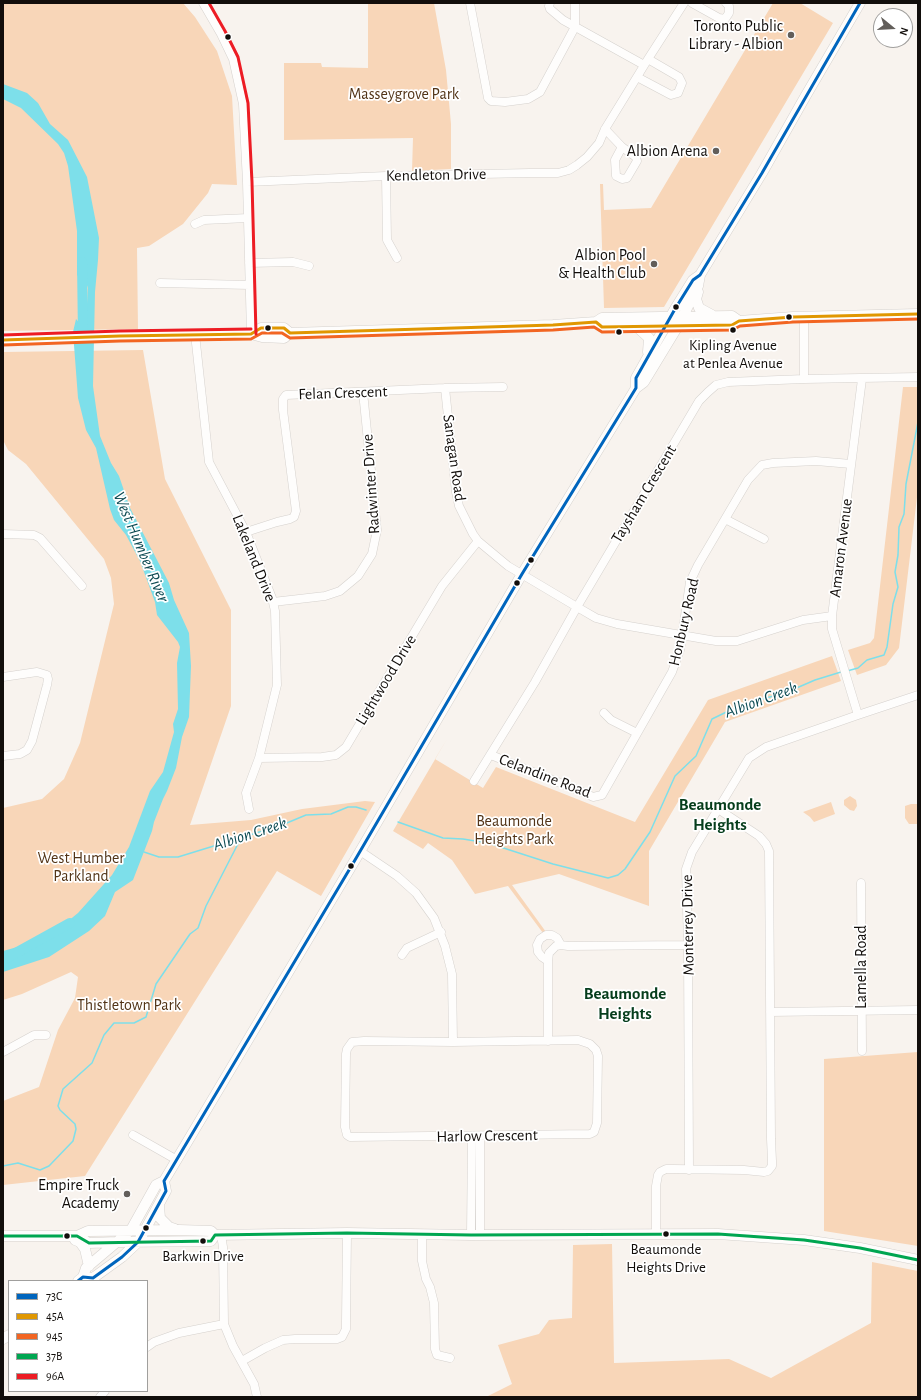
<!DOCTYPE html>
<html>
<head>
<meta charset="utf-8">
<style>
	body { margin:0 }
	#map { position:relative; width:921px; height:1400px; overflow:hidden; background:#f8f3ee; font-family:"Alegreya Sans",sans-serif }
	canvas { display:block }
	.frame { position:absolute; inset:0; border:4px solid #120e0b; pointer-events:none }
	.legend { position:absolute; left:8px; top:1280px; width:140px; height:112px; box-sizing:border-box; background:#fff; border:1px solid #a09f9d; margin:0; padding:5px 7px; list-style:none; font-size:12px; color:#120e0b }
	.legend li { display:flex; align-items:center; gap:8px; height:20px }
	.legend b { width:20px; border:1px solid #a09f9d }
	.north { position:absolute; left:873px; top:8px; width:40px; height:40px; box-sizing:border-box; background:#fff; border:1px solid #a09f9d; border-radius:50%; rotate:108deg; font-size:11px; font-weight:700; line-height:16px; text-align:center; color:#120e0b }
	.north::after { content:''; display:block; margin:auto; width:14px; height:18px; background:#625e5a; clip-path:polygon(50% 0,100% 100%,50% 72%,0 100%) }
</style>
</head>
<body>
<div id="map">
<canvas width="921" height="1400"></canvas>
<div class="frame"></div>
<ul class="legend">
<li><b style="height:5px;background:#0065bd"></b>73C</li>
<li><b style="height:5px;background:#e09701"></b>45A</li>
<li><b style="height:5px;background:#f26522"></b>945</li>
<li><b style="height:5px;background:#00a651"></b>37B</li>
<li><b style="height:5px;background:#ed1c24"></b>96A</li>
</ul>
<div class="north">N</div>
</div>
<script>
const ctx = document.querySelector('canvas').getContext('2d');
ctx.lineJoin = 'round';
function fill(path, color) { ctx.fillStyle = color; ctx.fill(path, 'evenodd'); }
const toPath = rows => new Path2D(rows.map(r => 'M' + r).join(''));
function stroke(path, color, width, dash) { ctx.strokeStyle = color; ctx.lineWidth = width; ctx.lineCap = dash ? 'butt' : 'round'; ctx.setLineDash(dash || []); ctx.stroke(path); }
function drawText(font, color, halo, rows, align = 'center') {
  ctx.font = font + ' "Alegreya Sans",sans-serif'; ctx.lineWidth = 3.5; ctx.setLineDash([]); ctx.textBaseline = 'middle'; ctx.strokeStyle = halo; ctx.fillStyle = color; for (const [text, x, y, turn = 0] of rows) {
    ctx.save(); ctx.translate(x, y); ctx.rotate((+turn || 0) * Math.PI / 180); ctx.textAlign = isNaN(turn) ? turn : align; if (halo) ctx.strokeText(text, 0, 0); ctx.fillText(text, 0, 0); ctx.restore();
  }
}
fill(toPath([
	[3,3,183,3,195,17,217,51,232,96,237,185,212,184,208,193,183,224,149,246,137,248,138,329,3,331],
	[368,3,434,3,446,70,451,124,451,169,412,171,413,138,284,140,284,63,321,63,322,67,368,68],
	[773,3,800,3,833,23,664,307,604,308,600,184,603,184,604,210,651,208],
	[143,350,165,479,231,610,231,706,190,825,251,820,302,809,365,801,375,802,321,896,277,871,85,1176,3,1185,3,1101,39,1087,58,1030,75,998,78,977,71,972,22,994,3,1000,3,808,42,799,64,779,80,743,114,604,111,578,104,559,26,464,8,450,3,440,3,352],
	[903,387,918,387,918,489,899,648,886,665,857,675,848,650,870,643,874,638],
	[832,656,841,681,725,722,649,851,649,906,559,874,512,885,546,932,543,933,508,886,475,894,452,860,428,843,423,849,393,831,447,739,435,759,483,788,496,767,635,822,708,700],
	[850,796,856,800,857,806,854,811,850,810,844,805,844,800],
	[831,802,835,814,814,822,810,817,803,812],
	[911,804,918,804,918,824,909,824,905,818,905,806],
	[918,1052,918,1246,824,1231,824,1059],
	[612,1244,614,1363,729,1359,771,1378,871,1323,872,1262,918,1271,918,1397,486,1397,512,1384,498,1345,539,1334,549,1320,572,1318,573,1245]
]), '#f8d6b8');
fill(toPath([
	[3,84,27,93,38,103,50,124,68,140,87,177,99,238,98,260,95,292,93,386,100,436,111,463,119,476,130,508,169,583,174,600,189,633,191,666,189,717,182,737,176,768,167,791,163,799,154,822,152,831,133,880,115,892,105,916,89,931,49,957,3,972,3,951,46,939,78,913,112,875,129,847,150,791,163,772,174,732,173,724,178,709,177,663,180,647,178,642,157,615,155,602,140,561,126,535,114,520,110,509,96,448,86,430,78,398,73,332,76,319,83,327,86,320,88,288,84,276,80,273,77,276,77,231,68,166,64,153,58,144,21,108,3,99]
]), '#7ddfea');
stroke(toPath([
	[847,671,858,668,867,660,884,655,887,647,893,604,898,587,895,572,898,555,899,527,904,514,906,484,918,422],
	[398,822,443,838,463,839,488,843,553,864,608,878,618,875,625,869,650,832,675,776,696,756,712,719,743,704,785,693,815,680,841,672],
	[144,852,159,857,178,857,282,825,306,815,331,814,348,807,356,807,366,810],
	[3,1166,18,1163,40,1170,49,1166,73,1141,76,1129,75,1124,60,1110,58,1106,63,1089,92,1063,104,1035,114,1023,134,1023,146,1017,156,984,190,934,198,928,206,906,242,836]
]), '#7ddfea', 1.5);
stroke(toPath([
	[82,262,83,338],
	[3,960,70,923]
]), '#7ddfea', 10);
const minor = toPath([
	[203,3,221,34,233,59,243,104,247,182,251,334],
	[470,3,488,98,491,101,505,102,528,99,540,92,575,27,575,3],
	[550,3,549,6,550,9,563,20,644,65],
	[692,3,719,18,725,19,729,13,729,6,726,3],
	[637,77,671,95,678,93,682,83,679,77,648,59],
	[605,129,622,147,636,157,637,161,627,178,622,179,616,176,615,160,622,147],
	[386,176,387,240,397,258],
	[247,182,386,176,530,173,558,173,569,170,577,165,587,157,599,143,605,129,648,59,684,3],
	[195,224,204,220,248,218],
	[249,263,293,262,309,266],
	[160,283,250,285],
	[195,334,209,462,246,532,272,598,275,611,277,685,259,758,246,793,249,809],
	[804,379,804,317],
	[445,388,456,492,459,506,473,534,478,541,508,566,577,607,596,618,617,624,716,641,737,641,803,620,832,616],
	[725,519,764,539],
	[246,532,277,522,290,519,294,517,296,511,283,410,283,399,286,395,445,388,503,387],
	[3,534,34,535,40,538,82,586],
	[273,602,325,596,340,591,358,576,372,554,377,530,363,392],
	[3,677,37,672,47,675,48,679,47,685,32,741,27,750,20,754,3,756],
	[604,713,611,720,637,733],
	[858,715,832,629,832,616,862,379],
	[491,755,585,793,593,797,602,795,672,672,680,650,690,582,698,565,748,480,762,465,773,463,816,461,851,464],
	[259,758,322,757,336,755,346,747,368,710,442,586,478,541],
	[474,781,535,682,577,607,699,401,708,392,716,385,728,382,804,379,918,377],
	[360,851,397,876,416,893,434,918,445,946,452,974,453,1042],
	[861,883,862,1051],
	[402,955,407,948,441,932],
	[548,961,549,953,556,946,561,945],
	[770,1012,918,1010],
	[578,1040,590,1044,596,1050,598,1056,597,1123,594,1132,590,1134,350,1137,347,1135,345,1127,346,1054,347,1049,352,1042,364,1041,453,1042,578,1040],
	[548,1041,548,961,542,957,538,952,537,945,540,939,546,935,552,935,557,938,561,945,568,946,688,945],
	[3,1052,34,1035,46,1035],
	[133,1135,177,1160],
	[480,1136,480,1235],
	[689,1170,688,945,686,869,692,852,749,758,766,747,858,715,918,695],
	[656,1234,656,1186,658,1175,660,1172,666,1169,673,1169,744,1170,764,1172,768,1171,772,1166,772,1161,771,1139,769,851,766,844,759,836,718,809],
	[221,1235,223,1247,224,1324,233,1346,254,1384,257,1397],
	[422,1235,422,1261,426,1279,430,1287,434,1303,435,1349,437,1355,450,1358],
	[471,1235,472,1136],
	[147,1347,154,1342,179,1333,224,1324],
	[242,1361,265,1348,283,1340,295,1339,337,1339,342,1337,346,1329,346,1322,347,1233],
	[100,1397,105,1391]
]);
const major = toPath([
	[698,292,696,299,699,308,712,315],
	[596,322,602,327,732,325,739,321,793,317,918,314],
	[636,326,649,338,648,352],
	[251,334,261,328,284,328,290,333],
	[3,340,120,336,242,334,251,334,262,337,284,338,290,333,553,325,596,322,602,318,661,317,732,316,739,321],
	[636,388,636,378,675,309,693,280,700,275,762,173,805,97,860,3],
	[159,1206,160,1218,169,1227,175,1229],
	[3,1236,77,1236,88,1231,179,1230,211,1231,215,1235,347,1233,471,1235,718,1234,804,1240,860,1248,918,1260],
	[77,1236,89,1243,118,1242,211,1241,215,1235],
	[75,1240,80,1242,85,1249,89,1266],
	[83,1277,93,1278,122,1257,138,1242,145,1230,166,1191,164,1181],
	[78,1281,83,1277,86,1268,131,1230,156,1185,164,1181,355,860,522,574,636,388,644,382,678,326,698,286,700,275],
	[3,1339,9,1335]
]);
stroke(minor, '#d5d1cd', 9);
stroke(major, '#d5d1cd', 11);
stroke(minor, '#fefdfc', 8);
stroke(major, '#fefdfc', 10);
stroke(toPath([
	[78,1281,83,1277,93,1278,122,1257,138,1242,166,1191,164,1181,355,860,522,574,636,388,636,378,675,309,693,280,700,275,762,173,860,3]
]), '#0065bd', 3);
stroke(toPath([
	[3,340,120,336,251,334,261,328,284,328,290,333,553,325,596,322,602,327,732,325,739,321,793,317,918,314]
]), '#e09701', 3);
stroke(toPath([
	[3,345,120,341,251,339,262,333,282,333,290,338,553,330,594,327,602,332,732,330,740,326,793,322,918,319]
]), '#f26522', 3);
stroke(toPath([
	[3,1236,77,1236,89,1243,211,1241,215,1235,347,1233,471,1235,718,1234,804,1240,860,1248,918,1260]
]), '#00a651', 3);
stroke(toPath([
	[209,3,225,31,238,57,248,103,252,182,256,334],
	[3,335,120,331,251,329]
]), '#ed1c24', 3);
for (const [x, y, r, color] of [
	[791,35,4,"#625e5a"],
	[228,37,3.5,"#120e0b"],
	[716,151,4,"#625e5a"],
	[654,264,4,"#625e5a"],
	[676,307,3.5,"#120e0b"],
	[789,317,3.5,"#120e0b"],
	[268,328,3.5,"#120e0b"],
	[733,330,3.5,"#120e0b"],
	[619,332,3.5,"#120e0b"],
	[531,560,3.5,"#120e0b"],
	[517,583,3.5,"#120e0b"],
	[351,866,3.5,"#120e0b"],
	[127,1194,4,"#625e5a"],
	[146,1228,3.5,"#120e0b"],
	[666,1234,3.5,"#120e0b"],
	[67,1236,3.5,"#120e0b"],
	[203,1241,3.5,"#120e0b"]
]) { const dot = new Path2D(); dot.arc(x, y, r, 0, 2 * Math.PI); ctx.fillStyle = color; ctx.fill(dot); stroke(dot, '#fff', 1.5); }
drawText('15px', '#120e0b', '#fff', [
	["Kipling Avenue",733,345],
	["at Penlea Avenue",733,363],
	["Beaumonde",666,1249],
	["Heights Drive",666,1267],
	["Barkwin Drive",203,1256]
]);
drawText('16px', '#120e0b', '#fff', [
	["Toronto Public",783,26],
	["Library - Albion",783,44],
	["Albion Arena",708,151],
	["Albion Pool",646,255],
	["& Health Club",646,273],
	["Empire Truck",119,1185],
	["Academy",119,1203]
], 'right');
drawText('16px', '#523417', '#fff', [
	["Masseygrove Park",404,94],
	["Beaumonde",514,821],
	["Heights Park",514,839],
	["West Humber",81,858],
	["Parkland",81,876],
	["Thistletown Park",129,1005]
]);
drawText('16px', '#120e0b', '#fff', [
	["Kendleton Drive",436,175,-1],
	["Felan Crescent",343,393,-2],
	["Sanagan Road",454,458,82],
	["Radwinter Drive",371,484,-94],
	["Taysham Crescent",644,494,-59],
	["Amaron Avenue",841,548,-83],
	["Lakeland Drive",254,558,68],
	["Honbury Road",684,622,-77],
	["Lightwood Drive",386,680,-59],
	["Celandine Road",545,776,21],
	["Monterrey Drive",688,925,-91],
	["Lamella Road",861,967,-90],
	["Harlow Crescent",487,1136,-1]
]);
drawText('italic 17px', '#0d4b53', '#fff', [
	["West Humber River",141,547,67],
	["Albion Creek",761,700,-20],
	["Albion Creek",250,834,-18]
]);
drawText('bold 17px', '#063e1d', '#fff', [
	["Beaumonde",720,805],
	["Heights",720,825],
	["Beaumonde",625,994],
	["Heights",625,1014]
]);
</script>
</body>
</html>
